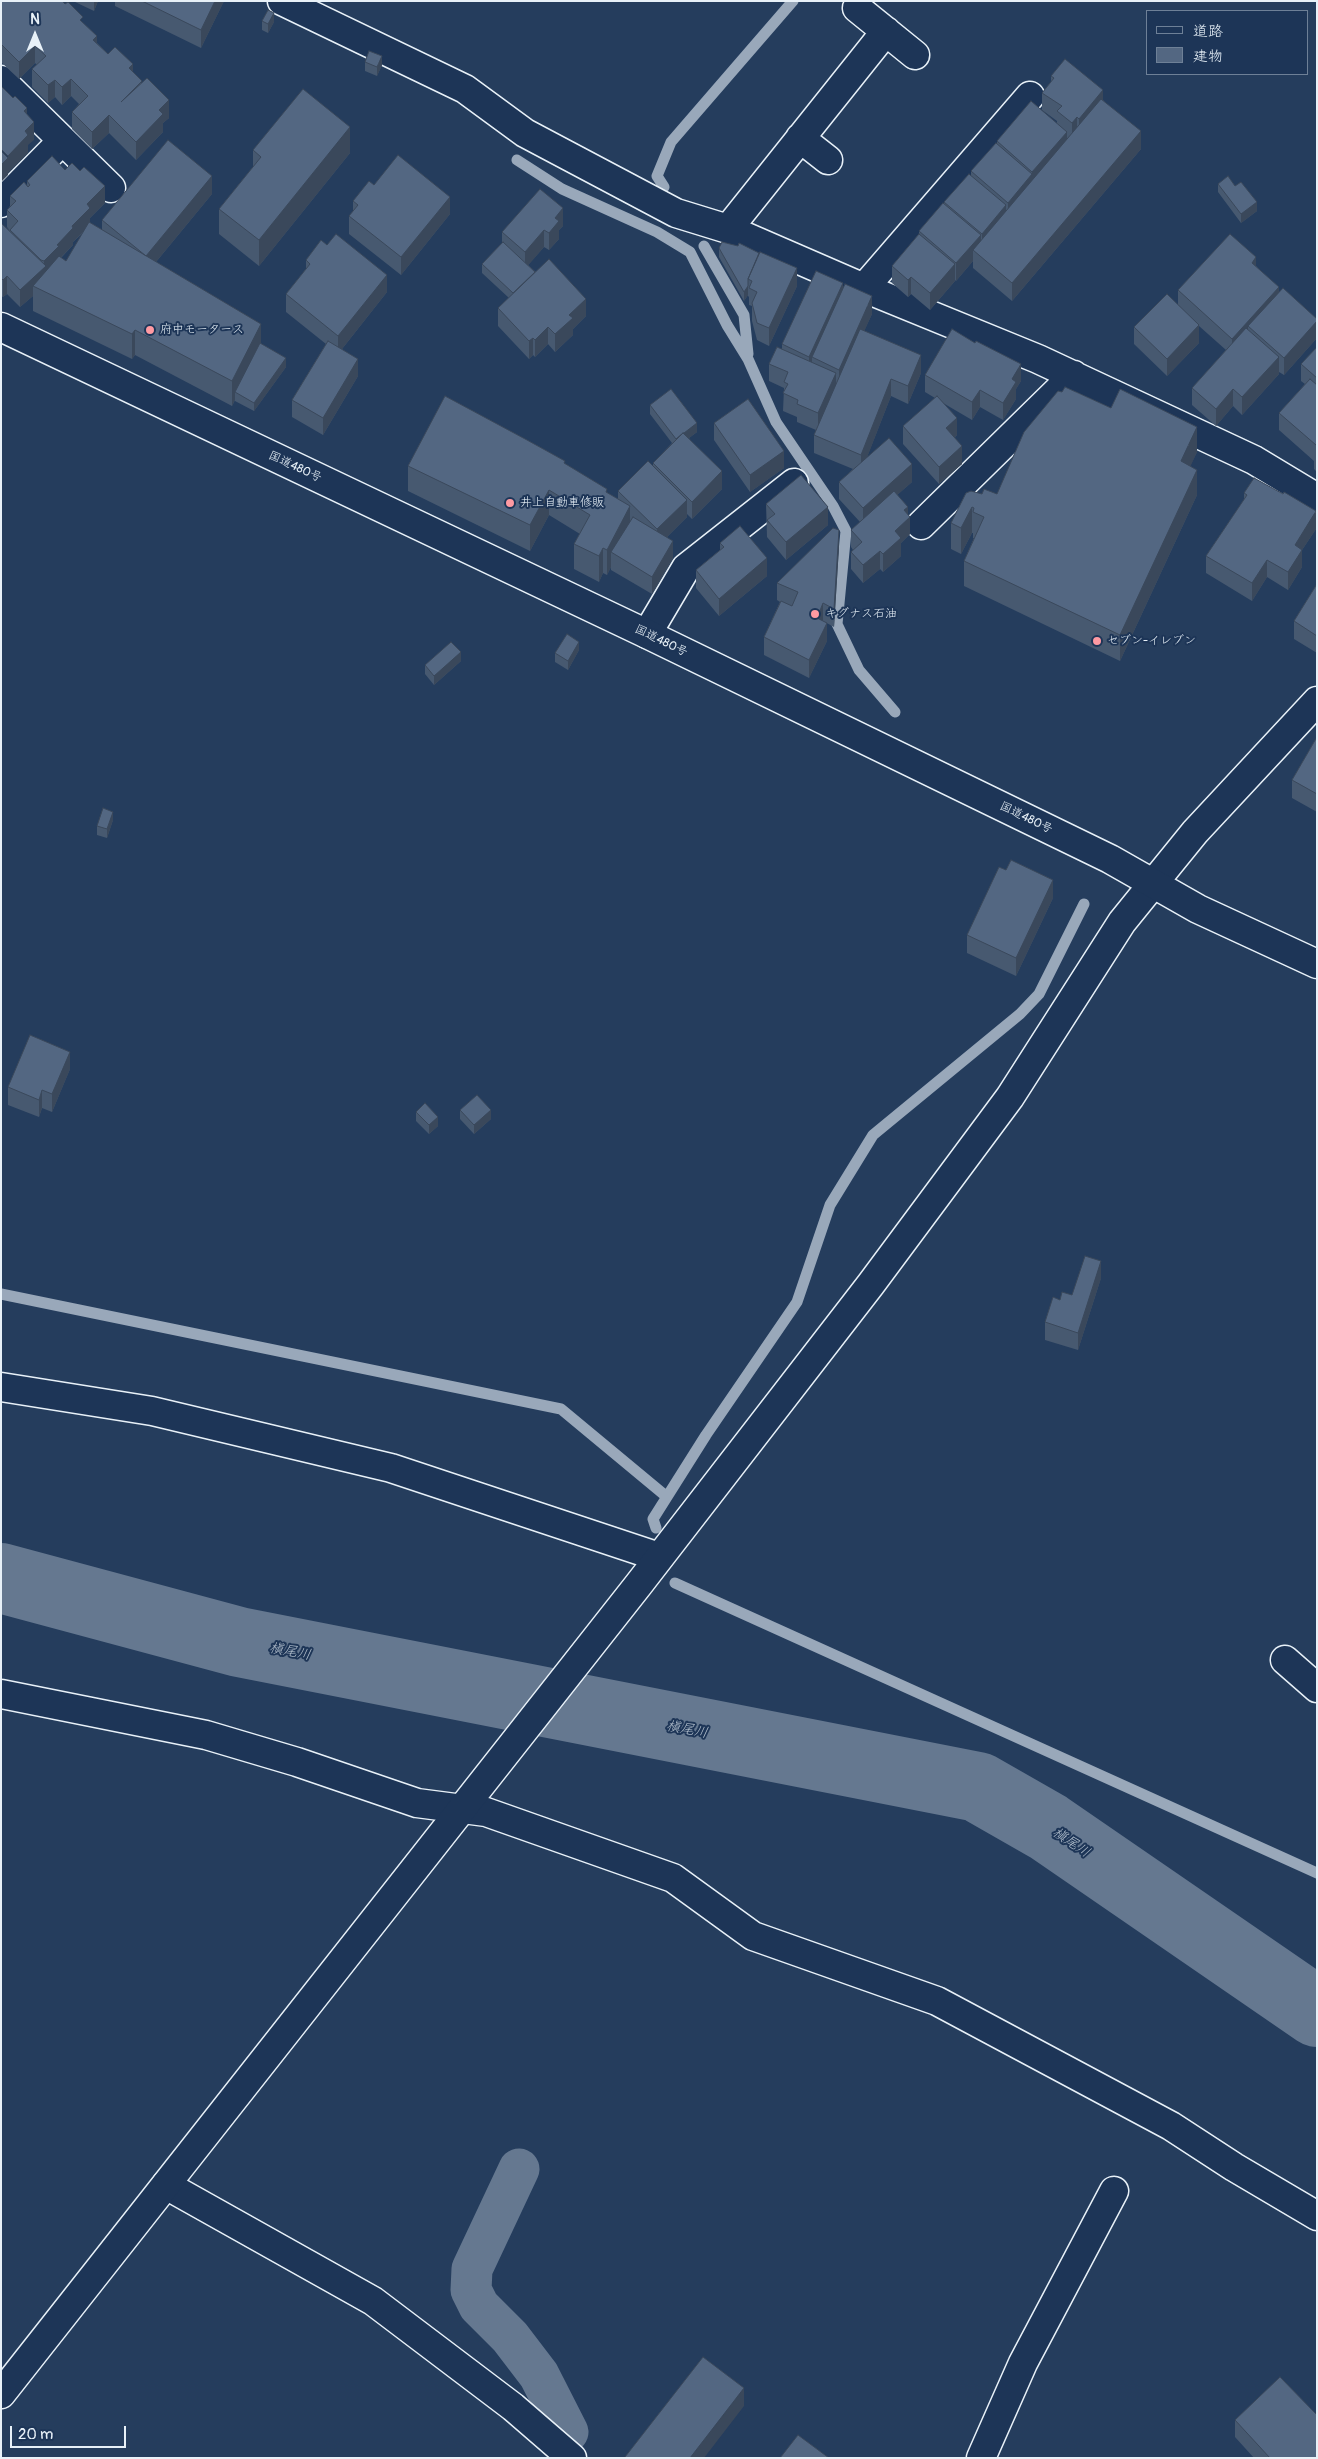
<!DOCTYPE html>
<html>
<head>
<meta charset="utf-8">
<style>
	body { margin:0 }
	#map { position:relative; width:1318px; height:2459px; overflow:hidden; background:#253d5d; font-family:Pangolin,"Klee One",sans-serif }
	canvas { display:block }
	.frame { position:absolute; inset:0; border:2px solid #e8f1f8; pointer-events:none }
	.legend { position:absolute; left:1146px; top:10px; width:162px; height:65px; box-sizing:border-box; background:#1d3557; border:1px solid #6e8097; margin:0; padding:6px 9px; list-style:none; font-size:15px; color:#e8f1f8 }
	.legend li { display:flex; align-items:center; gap:10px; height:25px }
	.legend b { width:25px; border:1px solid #6e8097 }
	.north { position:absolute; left:10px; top:10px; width:50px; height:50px; -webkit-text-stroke:4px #1d3557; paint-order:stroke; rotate:0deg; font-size:14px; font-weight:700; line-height:20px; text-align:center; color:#e8f1f8 }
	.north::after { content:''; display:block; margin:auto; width:18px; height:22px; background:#e8f1f8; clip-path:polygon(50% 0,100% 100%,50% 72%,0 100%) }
	.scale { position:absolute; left:10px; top:2426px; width:116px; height:22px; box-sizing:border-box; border:2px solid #e8f1f8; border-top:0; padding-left:6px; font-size:15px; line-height:18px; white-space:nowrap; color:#e8f1f8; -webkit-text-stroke:4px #1d3557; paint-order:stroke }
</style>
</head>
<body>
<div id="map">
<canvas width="1318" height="2459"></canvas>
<div class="frame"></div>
<ul class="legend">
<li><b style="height:6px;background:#1d3557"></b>道路</li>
<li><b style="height:14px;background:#536782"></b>建物</li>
</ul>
<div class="north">N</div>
<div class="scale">20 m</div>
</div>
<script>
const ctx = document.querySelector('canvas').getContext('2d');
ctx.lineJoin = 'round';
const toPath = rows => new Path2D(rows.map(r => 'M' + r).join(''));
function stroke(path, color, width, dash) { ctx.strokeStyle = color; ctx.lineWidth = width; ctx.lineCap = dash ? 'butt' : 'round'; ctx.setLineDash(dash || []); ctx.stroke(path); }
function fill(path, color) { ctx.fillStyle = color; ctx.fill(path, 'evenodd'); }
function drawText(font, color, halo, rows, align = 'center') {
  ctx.font = font + ' Pangolin,"Klee One",sans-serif'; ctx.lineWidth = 4; ctx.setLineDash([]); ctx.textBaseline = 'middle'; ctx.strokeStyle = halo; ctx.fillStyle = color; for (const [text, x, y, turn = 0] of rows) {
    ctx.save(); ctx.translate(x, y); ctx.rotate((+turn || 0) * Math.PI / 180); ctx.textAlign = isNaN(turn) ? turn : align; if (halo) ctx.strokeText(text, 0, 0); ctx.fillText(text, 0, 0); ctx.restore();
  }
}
stroke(toPath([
	[517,160,562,189,657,232,690,252,727,325,748,359,776,422,833,506,846,531,837,624,859,670,895,712],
	[664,187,657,176,671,142,793,1],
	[704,246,744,315,748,354],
	[1,1294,561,1409,667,1497],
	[656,1528,653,1519,706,1435,797,1302,830,1205,873,1135,1020,1014,1039,994,1084,904],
	[675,1583,1317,1873]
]), '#99a8ba', 11);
stroke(toPath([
	[519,2169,472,2269,471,2290,479,2306,510,2337,539,2375,568,2432]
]), '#657890', 41);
stroke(toPath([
	[1,1578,239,1642,978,1787,1048,1827,1317,2012]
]), '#657890', 70);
const minor = toPath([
	[282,1,465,89,525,133,676,213,728,229,864,288,1038,359,1254,460,1317,498],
	[857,8,915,55],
	[1,80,111,188],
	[800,138,828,160],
	[1,203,62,141],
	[728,229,886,31],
	[864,288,1030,96],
	[921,525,1074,375],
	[647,634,686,568,794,483],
	[1,1387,152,1411,391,1468,659,1557],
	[1285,1660,1317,1688],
	[1,1694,206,1735,297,1762,417,1803,486,1812,673,1878,753,1936,937,2001,1171,2126,1234,2167,1317,2216],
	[166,2185,373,2301,513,2407,572,2458],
	[981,2458,1023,2363,1114,2191]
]);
const tertiary = toPath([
	[1,2394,639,1584,871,1284,1010,1097,1122,922,1195,832,1317,701]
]);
const trunk = toPath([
	[1,327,647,634,1110,859,1198,909,1317,964]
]);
stroke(minor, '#e8f1f8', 31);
stroke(tertiary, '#e8f1f8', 31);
stroke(trunk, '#e8f1f8', 31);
stroke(minor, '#1d3557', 28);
stroke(tertiary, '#1d3557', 28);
stroke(trunk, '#1d3557', 28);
fill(toPath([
	[1,1,83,23,97,43,108,54,133,72,169,118,163,123,163,132,136,160,109,133,92,149,72,129,72,112,79,104,71,96,62,105,55,97,48,103,32,87,32,69,37,65,35,63,19,79,1,62],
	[73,1,98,1,94,11],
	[115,1,224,1,201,48,115,6],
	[262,21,274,22,268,33,262,30],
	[365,62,382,65,377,76,365,71],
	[1051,76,1103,100,1141,149,1012,301,973,268,973,261,956,281,955,280,955,281,930,310,911,294,908,297,892,283,892,266,919,234,919,231,944,204,944,202,971,176,971,171,997,144,997,141,1057,124,1057,121,1042,110,1042,93,1051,82],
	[253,150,350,153,259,266,219,234,219,209,253,167],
	[65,170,105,203,90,218,90,223,102,230,102,220,212,194,156,262,261,344,286,367,254,411,235,401,235,400,232,406,135,355,132,359,33,311,33,296,20,307,7,294,3,297,1,296,1,223,10,231,7,227,7,210,10,206,10,196,27,186,27,181],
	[83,233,66,261,61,258,73,245,73,242],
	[1218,184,1235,186,1257,211,1241,223,1218,192],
	[374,185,450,214,401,275,349,234,349,216,353,212,353,201],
	[563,226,559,230,559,239,549,250,544,247,528,265,586,316,573,329,573,335,555,352,548,344,535,357,533,355,529,359,498,326,498,308,509,298,482,273,482,264,502,243,502,232],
	[719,248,797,286,769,346,757,340,752,321,752,306,749,305,749,297,748,296,748,295,744,301,719,257],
	[306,260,387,292,342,349,358,376,323,435,292,417,292,400,326,344,286,312,286,294,306,269],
	[1256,266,1279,292,1317,319,1317,338,1284,375,1279,372,1279,374,1242,415,1233,406,1216,426,1192,405,1192,388,1226,350,1199,326,1199,343,1167,376,1134,344,1134,327,1178,304,1178,290],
	[843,287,872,314,864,331,921,373,908,404,891,396,867,457,912,482,897,495,908,514,910,534,901,543,901,556,883,572,880,569,863,583,851,569,851,552,853,550,851,547,851,530,860,522,839,499,839,482,853,469,814,453,814,435,816,430,797,422,797,417,783,411,784,388,769,381,769,364,782,349,782,344],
	[1317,347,1317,472,1314,469,1314,461,1279,430,1279,413,1305,384,1301,381,1301,364],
	[925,375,1021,381,1016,389,1016,399,1003,420,980,407,972,420,943,403,957,435,955,437,962,464,939,484,903,444,903,426,935,398,925,392],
	[650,405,697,432,689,438,722,489,692,519,687,514,687,517,667,537,673,558,652,594,611,570,611,567,607,575,603,573,599,582,574,569,574,544,580,534,549,515,530,551,408,491,408,466,565,464,607,493,618,499,618,491,653,466,653,463,672,443,650,414],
	[714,423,784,468,750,492,714,440],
	[1197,452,1190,466,1197,495,1120,661,964,586,964,561,974,538,973,538,973,533,972,533,961,554,951,549,951,523,982,494,997,494],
	[1244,493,1316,529,1302,550,1302,567,1288,590,1267,577,1252,601,1206,573,1206,556,1244,500],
	[766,504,828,525,786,560,767,537],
	[720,543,767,576,719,616,696,588,696,570,720,550],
	[839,547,834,627,823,621,827,641,809,678,764,655,764,637,780,602,777,600,777,583],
	[1317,584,1317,653,1294,639,1294,621],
	[579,650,568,670,555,662,555,653],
	[461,661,434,685,425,674,425,665],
	[1317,737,1317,812,1292,798,1292,780],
	[113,820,107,838,97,835,97,826],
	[1053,898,1016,976,967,953,967,935],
	[70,1069,52,1112,42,1108,39,1117,8,1105,8,1087],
	[460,1110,491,1119,474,1134,460,1119],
	[416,1112,438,1126,429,1134,416,1121],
	[1101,1278,1078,1350,1045,1340,1045,1322,1060,1300,1072,1295],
	[1235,2420,1317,2458,1254,2458,1235,2437]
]), '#475970');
fill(toPath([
	[94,1,98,1,94,11],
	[215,1,224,1,201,48,201,30],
	[274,13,274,22,268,33,268,24],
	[97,36,97,53,93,40],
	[35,46,35,63,19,79,19,62],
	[382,56,382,65,377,76,377,67],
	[133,64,133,82,129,68],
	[71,79,71,96,62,105,62,87],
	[55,80,55,97,48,103,48,85],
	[1103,90,1103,107,1079,136,1079,119],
	[169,100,169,118,163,123,163,132,136,160,136,142,159,110],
	[27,108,27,125,24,111],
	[109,115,109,133,92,149,92,132],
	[1077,117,1077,134,1072,140,1072,123],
	[34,122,34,140,28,145,28,153,8,173,8,175,1,182,1,165,8,158,8,156,25,131],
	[350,127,350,153,259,266,259,240],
	[1141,131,1141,149,1012,301,1012,283],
	[1067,132,1067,149,1008,220,1008,203,1032,174,1032,172],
	[212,176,212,194,146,274,146,256],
	[105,186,105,203,90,218,90,225,73,242,73,245,33,286,33,296,20,307,20,290,44,267,44,261,72,226,87,204],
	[450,197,450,214,401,275,401,257],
	[1257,202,1257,211,1241,223,1241,214],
	[1006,205,1006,223,982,251,982,234],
	[563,208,563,226,559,230,559,239,549,250,549,233,555,218],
	[544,230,544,247,525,269,525,252],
	[981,235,981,252,973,250,973,261,956,281,956,263],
	[1256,257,1256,275,1252,263],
	[955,264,955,281,930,310,930,293],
	[797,268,797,286,769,346,769,328],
	[387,275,387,292,338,354,338,336],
	[7,276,7,294,3,297,3,280],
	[911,277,911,294,908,297,908,280],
	[843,283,843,301,812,357,812,369,809,374,809,357],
	[748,286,748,295,744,301,744,292],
	[1279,287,1279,305,1248,326,1248,339,1232,356,1232,339],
	[872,296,872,314,839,387,839,370],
	[586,299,586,316,573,329,573,335,555,352,555,334,569,315],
	[1317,321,1317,338,1284,375,1284,358],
	[261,324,261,350,235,392,235,400,232,406,232,381],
	[1199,325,1199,343,1167,376,1167,359],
	[548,327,548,344,535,357,535,340],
	[135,330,135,355,132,359,132,334],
	[533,338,533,355,529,359,529,341],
	[921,355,921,373,908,404,908,386],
	[1279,357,1279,374,1242,415,1242,397],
	[286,358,286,367,254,411,254,403],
	[358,359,358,376,323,435,323,418],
	[1021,364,1021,381,1016,389,1016,399,1003,420,1003,403,1012,379],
	[836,373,836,391,818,431,818,413],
	[891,379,891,396,861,473,861,455],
	[1233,389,1233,406,1216,426,1216,409],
	[980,390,980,407,972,420,972,402],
	[957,418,957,435,946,445,946,428],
	[697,423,697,432,676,448,676,439],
	[1197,427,1197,452,1181,487,1181,461],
	[1317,444,1317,461,1316,462,1316,445],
	[962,446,962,464,939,484,939,467],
	[784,451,784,468,750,492,750,475],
	[912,464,912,482,863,525,863,508],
	[1197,470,1197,495,1120,661,1120,635],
	[722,471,722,489,692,519,692,502],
	[549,490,549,515,530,551,530,525],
	[687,500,687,517,657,547,657,529],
	[630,506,630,531,611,552,611,567,607,575,607,550],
	[828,507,828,525,786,560,786,542],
	[908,507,908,519,910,517,910,534,901,543,901,556,883,572,883,554,895,531,904,510],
	[972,507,972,533,961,554,961,528],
	[1316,511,1316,529,1302,550,1302,567,1288,590,1288,572,1295,545],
	[839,530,839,547,834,627,834,609],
	[673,541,673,558,652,594,652,577],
	[603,548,603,573,599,582,599,556],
	[880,551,880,569,863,583,863,565],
	[767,558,767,576,719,616,719,599],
	[1267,560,1267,577,1252,601,1252,583],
	[823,603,823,621,817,636,817,618],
	[827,623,827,641,809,678,809,660],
	[579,642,579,650,568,670,568,661],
	[461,652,461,661,434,685,434,676],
	[113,812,113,820,107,838,107,829],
	[1053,880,1053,898,1016,976,1016,958],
	[70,1052,70,1069,52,1112,52,1094],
	[42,1090,42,1108,39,1117,39,1100],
	[491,1110,491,1119,474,1134,474,1125],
	[438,1117,438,1126,429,1134,429,1125],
	[1101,1261,1101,1278,1078,1350,1078,1333],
	[744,2388,744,2406,704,2458,690,2458]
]), '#3a485b');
const building = toPath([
	[1,1,62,1,65,4,68,2,83,17,80,20,97,36,93,40,108,54,115,47,133,64,129,68,142,81,121,102,147,78,169,100,159,110,163,114,136,142,109,115,92,132,72,112,88,96,71,79,62,87,55,80,48,85,32,69,46,56,35,46,19,62,1,44,1,1],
	[142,1,215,1,201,30,142,1],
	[268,10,274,13,268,24,262,21,268,10],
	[369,51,382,56,377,67,365,62,369,51],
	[1065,59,1103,90,1079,119,1077,117,1072,123,1057,111,1062,106,1042,93,1054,78,1051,76,1065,59],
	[1,86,13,98,15,96,27,108,24,111,34,122,25,131,28,135,8,156,1,149,1,86],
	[303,89,350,127,259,240,219,209,261,157,253,150,303,89],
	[1101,99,1141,131,1012,283,973,250,1101,99],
	[1031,101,1067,132,1032,172,997,141,1031,101],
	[168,140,212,176,146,256,102,220,168,140],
	[996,143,1032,174,1008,203,971,171,996,143],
	[1,151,8,158,1,165,1,151],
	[398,155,450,197,401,257,349,216,358,205,353,201,369,181,374,185,398,155],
	[52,156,65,170,72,163,80,171,84,167,105,186,87,204,90,208,72,226,73,228,57,245,59,246,44,261,41,260,10,230,18,221,7,210,16,201,10,196,24,182,28,187,30,185,27,181,52,156],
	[969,174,1006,205,982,234,944,202,969,174],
	[1228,176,1235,186,1241,182,1257,202,1241,214,1218,184,1228,176],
	[540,189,563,208,555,218,559,221,549,233,544,230,525,252,502,232,540,189],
	[943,203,981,235,956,263,919,231,943,203],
	[89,222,261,324,232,381,135,330,132,334,33,286,59,256,66,261,89,222],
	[1,223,46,266,20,290,7,276,3,280,1,278,1,223],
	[336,234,387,275,338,336,286,294,310,264,306,260,321,240,327,245,336,234],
	[919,234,955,264,930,293,911,277,908,280,892,266,919,234],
	[1230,234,1256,257,1252,263,1279,287,1232,339,1178,290,1230,234],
	[503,242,535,272,513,293,482,264,503,242],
	[722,242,738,246,739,243,759,253,748,279,748,286,744,292,719,248,722,242],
	[760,252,797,268,769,328,757,323,752,303,757,292,749,288,752,281,748,279,760,252],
	[549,259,586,299,569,315,573,318,555,334,548,327,535,340,533,338,529,341,498,308,549,259],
	[816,271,843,283,809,357,782,344,816,271],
	[845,284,872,296,839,370,812,357,845,284],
	[1283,288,1317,319,1317,321,1284,358,1248,326,1283,288],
	[1167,294,1199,325,1167,359,1134,327,1167,294],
	[1246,328,1279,357,1242,397,1233,389,1216,409,1192,388,1246,328],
	[860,329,921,355,908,386,891,379,861,455,814,435,860,329],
	[952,329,975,343,976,341,1021,364,1012,379,1016,382,1003,403,980,390,972,402,925,375,952,329],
	[328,341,358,359,323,418,292,400,328,341],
	[260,343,286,358,254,403,235,392,260,343],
	[777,347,836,373,818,413,797,404,798,400,783,393,788,384,784,382,788,372,769,364,777,347],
	[1317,347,1317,378,1301,364,1317,347],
	[1310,379,1317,385,1317,444,1316,445,1279,413,1310,379],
	[1065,387,1111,408,1120,389,1197,427,1181,461,1197,470,1120,635,964,561,984,517,973,512,974,508,972,507,961,528,951,523,966,493,971,491,982,494,984,489,997,494,1024,432,1058,391,1062,392,1065,387],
	[671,389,697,423,684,433,683,433,676,439,650,405,671,389],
	[445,396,527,440,565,461,564,463,607,489,606,492,630,506,607,550,603,548,599,556,574,544,590,515,549,490,530,525,408,466,445,396],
	[937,396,957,418,946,428,962,446,939,467,903,426,937,396],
	[748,399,784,451,750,475,714,423,748,399],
	[683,433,722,471,692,502,653,463,683,433],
	[889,438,912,464,863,508,839,482,889,438],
	[648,461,687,500,657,529,618,491,648,461],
	[801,475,828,507,786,542,767,520,775,514,766,504,801,475],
	[1254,478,1283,494,1284,492,1316,511,1295,545,1302,550,1288,572,1267,560,1252,583,1206,556,1247,495,1244,493,1254,478],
	[894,491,908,507,904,510,910,517,895,531,901,538,883,554,880,551,863,565,851,552,862,542,851,530,894,491],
	[633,517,673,541,652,577,611,552,633,517],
	[740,526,767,558,719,599,696,570,724,547,720,543,740,526],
	[833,528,839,530,834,609,823,603,817,618,827,623,809,660,764,637,781,601,792,606,798,592,777,583,833,528],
	[1317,584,1317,636,1294,621,1317,584],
	[567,634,579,642,568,661,555,653,567,634],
	[451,642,461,652,434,676,425,665,451,642],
	[1317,737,1317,794,1292,780,1317,737],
	[103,808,113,812,107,829,97,826,103,808],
	[1011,860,1053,880,1016,958,967,935,999,867,1006,870,1011,860],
	[30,1035,70,1052,52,1094,42,1090,39,1100,8,1087,30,1035],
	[477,1095,491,1110,474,1125,460,1110,477,1095],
	[425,1103,438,1117,429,1125,416,1112,425,1103],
	[1085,1256,1101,1261,1078,1333,1045,1322,1053,1297,1060,1300,1062,1292,1072,1295,1085,1256],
	[703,2357,744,2388,690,2458,626,2458,625,2457,703,2357],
	[1280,2377,1317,2415,1317,2458,1270,2458,1235,2420,1280,2377],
	[798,2435,829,2458,780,2458,798,2435]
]);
fill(building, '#536782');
stroke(building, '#3a485b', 1);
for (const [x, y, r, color] of [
	[150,330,5,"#ff9aa2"],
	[510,503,5,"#ff9aa2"],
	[815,614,5,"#ff9aa2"],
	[1097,641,5,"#ff9aa2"]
]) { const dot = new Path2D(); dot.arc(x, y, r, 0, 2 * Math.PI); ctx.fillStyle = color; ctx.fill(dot); stroke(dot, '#1d3557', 2); }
drawText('12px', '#e8f1f8', '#1d3557', [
	["府中モータース",160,330],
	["井上自動車修販",520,503],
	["キグナス石油",825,614],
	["セブン-イレブン",1107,641]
], 'left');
drawText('12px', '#e8f1f8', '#1d3557', [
	["国道480号",295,467,25],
	["国道480号",661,641,26],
	["国道480号",1026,818,26]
]);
drawText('italic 14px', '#b4c1ce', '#1d3557', [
	["槇尾川",290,1652,11],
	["槇尾川",687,1730,11],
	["槇尾川",1071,1843,34]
]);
</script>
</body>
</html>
